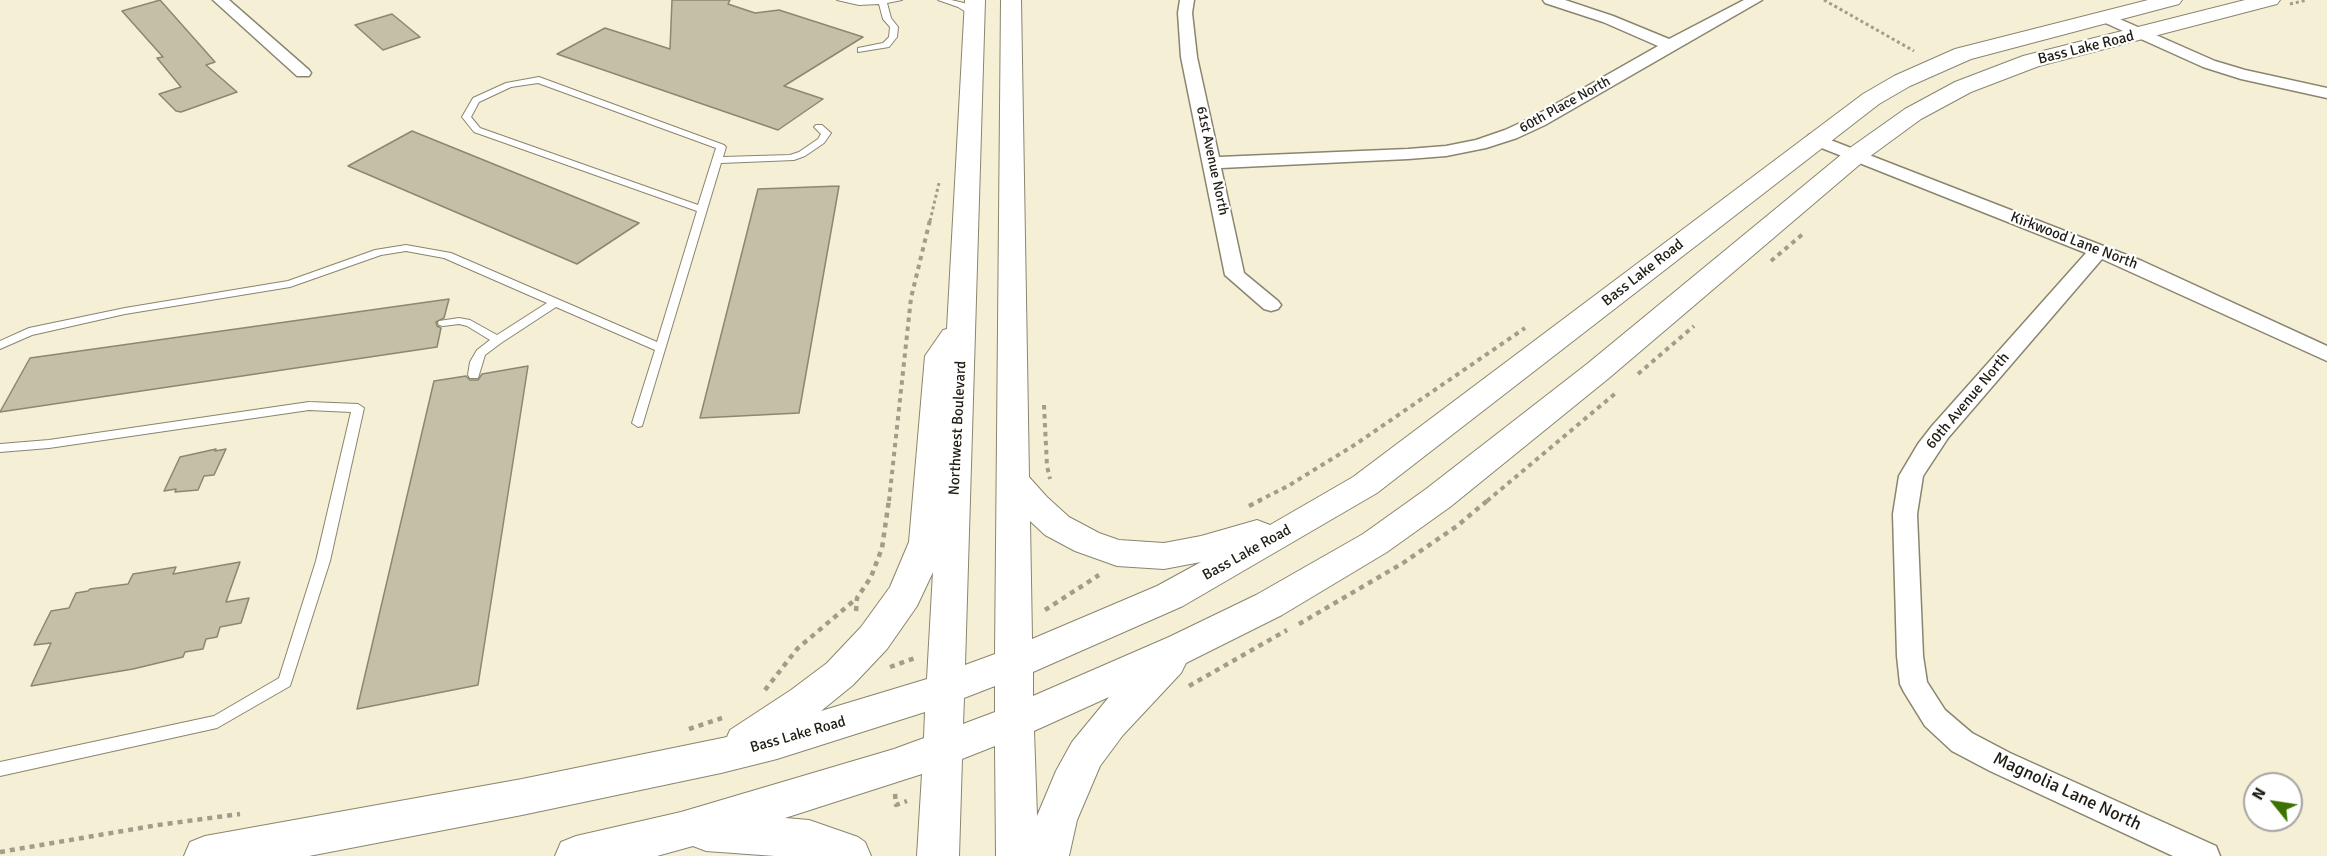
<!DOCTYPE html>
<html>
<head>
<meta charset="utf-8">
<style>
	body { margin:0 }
	#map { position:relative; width:2327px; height:856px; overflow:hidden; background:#f4efd5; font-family:Signika,sans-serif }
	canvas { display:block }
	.north { position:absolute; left:2243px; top:772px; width:60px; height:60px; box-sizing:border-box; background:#fff; border:2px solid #a5a4a1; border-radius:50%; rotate:300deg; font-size:16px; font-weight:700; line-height:24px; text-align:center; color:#1e1c13 }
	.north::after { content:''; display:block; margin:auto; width:21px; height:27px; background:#3c7300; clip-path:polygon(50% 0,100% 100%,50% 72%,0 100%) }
</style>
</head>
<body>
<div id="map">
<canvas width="2327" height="856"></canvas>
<div class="north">N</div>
</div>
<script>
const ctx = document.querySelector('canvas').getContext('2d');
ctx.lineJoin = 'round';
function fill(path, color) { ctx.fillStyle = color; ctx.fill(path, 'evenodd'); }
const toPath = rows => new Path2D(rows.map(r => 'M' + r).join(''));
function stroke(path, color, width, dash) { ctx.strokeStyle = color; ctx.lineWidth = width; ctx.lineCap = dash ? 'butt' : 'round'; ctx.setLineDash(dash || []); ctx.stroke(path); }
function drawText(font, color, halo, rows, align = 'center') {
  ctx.font = font + ' Signika,sans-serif'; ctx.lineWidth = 4.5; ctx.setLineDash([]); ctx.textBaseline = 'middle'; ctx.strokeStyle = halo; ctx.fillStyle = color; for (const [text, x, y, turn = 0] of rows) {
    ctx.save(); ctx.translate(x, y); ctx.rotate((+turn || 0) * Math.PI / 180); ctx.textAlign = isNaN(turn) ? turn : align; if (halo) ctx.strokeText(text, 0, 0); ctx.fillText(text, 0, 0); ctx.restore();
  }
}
const building = toPath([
	[160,0,215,62,206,65,237,92,181,112,176,111,159,94,181,87,157,58,163,57,122,11,160,0],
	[672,0,730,0,728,4,755,13,779,10,863,37,784,86,823,99,778,130,557,54,605,28,670,49,672,0],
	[392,14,420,37,383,50,355,25,392,14],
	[412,131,639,223,577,264,348,166,412,131],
	[839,186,799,413,700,418,758,189,839,186],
	[449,299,444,318,436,322,437,326,441,328,437,347,0,412,30,358,449,299],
	[528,366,478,685,357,709,434,381,466,376,470,380,478,380,482,374,528,366],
	[216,449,215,451,226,449,214,475,204,476,198,490,175,492,176,489,164,491,180,457,216,449],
	[240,562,226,602,249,598,241,623,220,627,217,637,206,639,203,649,185,652,183,657,133,669,31,686,51,643,34,645,51,611,69,608,76,593,88,591,90,589,128,584,133,574,176,567,173,574,240,562]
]);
fill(building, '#c4bfa6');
stroke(building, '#8c8770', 1.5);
const service = toPath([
	[837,0,902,0,887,3,891,18,898,27,897,37,889,47,858,52,858,48,883,43,889,37,890,27,883,19,879,4,859,5,837,0],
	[938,0,951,0,964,3,978,13,971,15,958,7,938,0],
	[539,77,724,145,726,147,723,157,790,155,799,152,818,139,821,134,814,127,816,125,822,125,831,133,824,143,805,156,794,160,721,163,642,426,638,427,632,423,655,350,556,307,501,343,485,355,478,378,470,378,468,375,470,362,477,350,490,340,467,326,459,324,443,326,439,325,438,323,439,321,459,318,470,320,497,335,547,303,444,258,406,251,381,255,290,287,125,314,32,335,0,349,0,341,29,328,125,308,288,281,375,250,406,245,451,253,657,342,697,211,474,132,462,117,473,98,506,83,539,77],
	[538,83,716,148,698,205,480,128,471,117,479,102,511,87,538,83],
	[309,402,358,404,364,408,330,561,290,686,217,728,0,776,0,762,214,716,279,678,316,561,351,412,309,410,49,448,0,452,0,444,49,440,309,402]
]);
const minor = toPath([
	[213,0,229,0,309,70,311,73,309,76,297,76,213,0],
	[1180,0,1194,0,1192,13,1197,57,1219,157,1408,149,1446,146,1476,140,1505,130,1533,117,1658,46,1603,22,1545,3,1543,0,1565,0,1613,16,1669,39,1744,0,1762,0,1545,125,1517,138,1486,148,1446,156,1408,159,1221,168,1244,273,1278,301,1281,305,1278,309,1271,311,1264,309,1225,275,1181,57,1178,13,1180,0],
	[2106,13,2215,61,2245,70,2327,88,2327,98,2241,79,2203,67,2101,21,2098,18,2106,13],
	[1815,134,2142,261,2327,346,2327,361,2102,259,1948,438,1923,476,1917,514,1923,656,1927,682,1945,710,1972,733,2010,753,2216,846,2220,856,2173,856,1990,771,1952,751,1925,726,1904,692,1900,684,1897,656,1893,514,1899,476,1918,444,1932,426,2086,253,1809,143,1806,139,1809,135,1815,134]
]);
const secondary = toPath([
	[965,0,985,0,965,665,995,654,1001,0,1021,0,1029,477,1047,497,1069,517,1099,533,1119,540,1164,543,1201,536,1257,520,1270,525,1353,477,1863,94,1894,76,1955,49,2148,0,2182,0,2179,4,1971,59,1910,86,1879,104,1377,493,1183,606,1033,672,1033,696,1169,637,1256,595,1363,534,1426,489,1587,364,1847,150,1905,109,1955,82,2023,56,2245,0,2280,0,2277,4,2039,66,1971,92,1921,119,1865,160,1609,378,1450,507,1387,552,1282,615,1186,663,1181,673,1123,735,1100,766,1077,820,1069,856,996,856,995,746,962,759,959,856,917,856,922,774,785,818,809,820,858,837,865,842,871,856,775,856,706,851,693,846,657,856,555,856,561,842,576,836,681,812,894,749,924,738,925,712,777,759,721,773,522,815,309,856,184,856,190,842,205,836,522,779,727,737,730,730,791,690,827,663,861,627,890,587,909,542,925,356,943,330,947,329,965,0],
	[1030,521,1045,535,1075,551,1117,566,1164,569,1201,562,1157,586,1032,639,1030,521],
	[933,572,927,679,821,711,853,685,887,649,917,606,933,572],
	[995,686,995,712,963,724,964,698,995,686],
	[1109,697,1072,742,1056,771,1037,816,1034,731,1109,697]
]);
stroke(service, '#8a856e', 2);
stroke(minor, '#8a856e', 3);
stroke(secondary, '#8a856e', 2);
stroke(toPath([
	[1824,0,1914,51],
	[2290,4,2307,0],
	[930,221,939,183]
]), '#a19d89', 3, [3, 3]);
stroke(toPath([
	[1771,261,1804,233],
	[1638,374,1694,326],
	[1044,405,1047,466,1050,479],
	[889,501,911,298,930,220],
	[1258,501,1288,486,1356,444,1525,328],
	[1487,501,1617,392]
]), '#a19d89', 4, [4.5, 4.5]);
stroke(toPath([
	[1249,506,1261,500],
	[1045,610,1099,575],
	[856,611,857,598,871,577,882,548,889,500],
	[1299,624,1403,563,1457,526,1488,500],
	[890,667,915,658],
	[1189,686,1287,630],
	[765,690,797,649,857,598],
	[689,729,722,718],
	[895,794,896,805,907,801],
	[0,852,158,825,240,814]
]), '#a19d89', 4.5, [5, 5]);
fill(service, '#fff');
fill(minor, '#fff');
fill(secondary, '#fff');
drawText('14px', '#1e1c13', '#fff', [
	["60th Place North",1565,105,-29],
	["61st Avenue North",1212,161,78]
]);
drawText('15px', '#1e1c13', '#fff', [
	["Bass Lake Road",2086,48,-14],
	["Kirkwood Lane North",2074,241,21],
	["Bass Lake Road",1643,273,-38],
	["60th Avenue North",1968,401,-50],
	["Northwest Boulevard",958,428,-87],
	["Bass Lake Road",1247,553,-29],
	["Bass Lake Road",798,735,-16]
]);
drawText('18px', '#1e1c13', '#fff', [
	["Magnolia Lane North",2067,792,25]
]);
</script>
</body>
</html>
